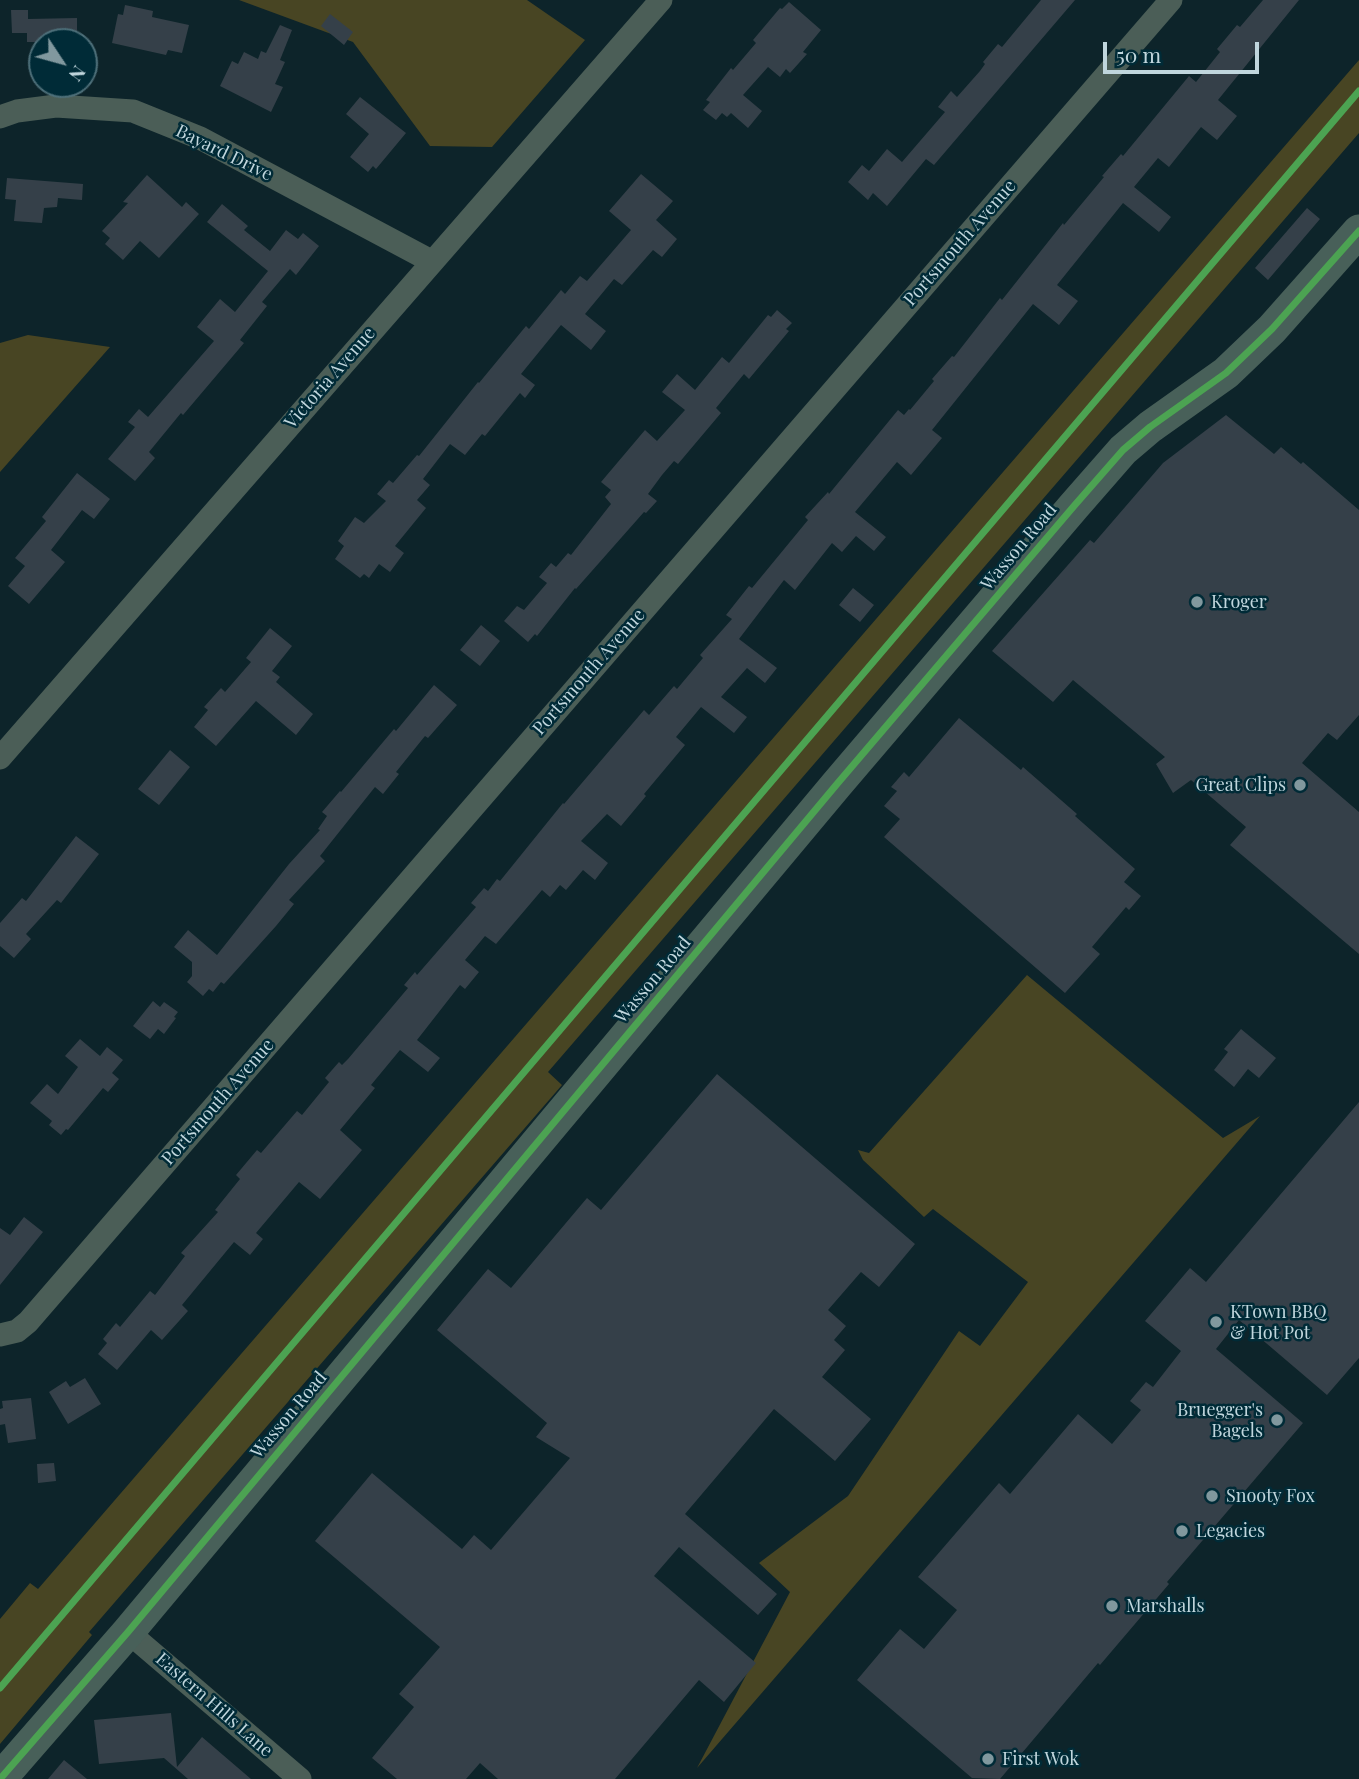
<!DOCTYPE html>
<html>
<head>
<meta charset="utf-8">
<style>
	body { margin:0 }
	#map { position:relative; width:1359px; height:1779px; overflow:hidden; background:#0d242a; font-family:"Playfair Display",serif }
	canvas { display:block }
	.north { position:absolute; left:28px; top:28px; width:70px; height:70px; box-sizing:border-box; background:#002b37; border:2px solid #4d6f79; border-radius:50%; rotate:126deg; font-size:19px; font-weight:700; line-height:28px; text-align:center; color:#c0d6dd }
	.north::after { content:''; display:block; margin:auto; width:24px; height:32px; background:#81989e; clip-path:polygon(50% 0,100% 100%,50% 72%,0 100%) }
	.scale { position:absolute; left:1103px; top:42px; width:156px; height:32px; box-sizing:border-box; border:4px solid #c0d6dd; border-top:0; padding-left:9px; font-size:21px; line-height:24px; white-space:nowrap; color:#c0d6dd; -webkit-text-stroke:5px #002b37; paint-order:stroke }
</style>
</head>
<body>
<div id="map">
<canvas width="1359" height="1779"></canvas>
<div class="north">N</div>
<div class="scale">50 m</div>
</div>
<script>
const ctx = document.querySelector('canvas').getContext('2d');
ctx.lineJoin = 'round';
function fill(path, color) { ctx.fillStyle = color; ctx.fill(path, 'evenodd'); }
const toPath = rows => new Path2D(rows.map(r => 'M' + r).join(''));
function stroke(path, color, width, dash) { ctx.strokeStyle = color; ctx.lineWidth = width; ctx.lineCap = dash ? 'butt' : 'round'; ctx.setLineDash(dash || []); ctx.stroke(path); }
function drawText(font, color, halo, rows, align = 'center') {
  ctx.font = font + ' "Playfair Display",serif'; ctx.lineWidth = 5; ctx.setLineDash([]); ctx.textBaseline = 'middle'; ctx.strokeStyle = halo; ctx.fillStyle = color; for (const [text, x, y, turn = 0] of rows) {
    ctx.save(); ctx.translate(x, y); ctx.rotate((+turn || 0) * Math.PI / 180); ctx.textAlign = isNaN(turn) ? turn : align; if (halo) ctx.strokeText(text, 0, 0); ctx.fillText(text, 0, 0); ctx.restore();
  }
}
fill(toPath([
	[239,0,527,0,585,40,492,147,430,146,353,42],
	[1359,60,1359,133,548,1072,562,1085,89,1632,92,1635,0,1744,0,1619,30,1583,38,1589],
	[28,335,110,347,0,472,0,343],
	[1027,975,1223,1138,1260,1116,697,1768,790,1592,759,1563,848,1496,959,1331,980,1346,1028,1282,933,1209,924,1217,863,1160,858,1150,869,1153]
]), '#484523');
fill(toPath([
	[1041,0,1075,0,934,165,926,159,887,206,873,193,868,200,848,182,862,165,869,171,887,149,902,162,945,112,938,107,951,91,957,97,980,71,985,64,983,62,998,44,1002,47],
	[1263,0,1299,0,1218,100,1237,116,1217,140,1201,127,1169,167,1158,158,1134,187,1171,217,1159,232,1123,203,1057,285,1078,301,1059,325,1033,304,932,430,942,438,911,475,897,462,855,512,886,537,874,551,856,536,842,552,832,543,795,590,784,580,739,639,777,668,765,683,747,668,721,697,747,717,734,733,701,707,676,737,685,745,644,794,646,796,621,826,607,814,581,841,608,863,595,880,583,870,566,890,560,885,550,897,542,890,496,944,485,936,465,960,479,972,465,989,460,985,417,1040,440,1058,428,1072,400,1050,371,1085,375,1088,340,1130,362,1150,320,1199,299,1182,256,1233,263,1239,250,1255,234,1242,182,1305,188,1311,162,1340,151,1330,117,1370,98,1354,107,1343,103,1339,116,1323,120,1327,150,1291,155,1295,185,1256,181,1253,218,1212,215,1210,240,1179,236,1175,257,1150,261,1153,297,1111,302,1115,329,1082,325,1078,339,1062,342,1065,348,1059,408,988,404,985,415,972,417,975,476,907,471,903,484,888,488,891,497,879,500,881,563,803,564,804,644,710,649,715,674,686,677,689,703,658,700,655,732,619,726,615,749,586,752,588,808,520,805,517,828,492,829,494,898,410,904,415,909,409,910,410,934,381,932,379,952,356,954,357,1000,298,1002,300,1063,223,1064,225,1104,177,1102,176,1121,154,1123,156,1189,76,1196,82,1220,52,1217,49,1237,25,1240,27],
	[789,2,821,30,803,52,807,54,790,73,786,69,780,77,768,67,743,95,762,111,748,128,731,113,727,117,722,113,716,120,703,110,710,102,706,100,731,68,733,70,756,43,753,40,780,8,782,9],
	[125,5,153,11,152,17,189,25,182,53,168,50,166,55,112,43,118,14,123,15],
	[11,10,28,10,28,19,77,18,77,42,27,42,27,33,12,33],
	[330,14,353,32,344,45,321,26],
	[280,25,292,30,280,60,285,62,275,84,283,87,271,112,220,86,232,61,238,64,244,52,258,59,261,51,266,53],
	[360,97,406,133,376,169,373,166,368,172,350,157,369,134,346,114],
	[641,174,673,201,656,220,677,239,662,257,653,250,622,285,614,279,585,314,606,331,591,350,561,325,521,374,535,385,525,398,520,393,485,436,482,434,465,455,450,444,423,479,430,485,417,500,426,508,395,546,404,553,390,572,379,564,369,578,364,574,360,578,335,559,344,546,338,541,355,517,364,523,386,501,377,494,389,480,393,483,417,455,419,456,478,382,479,383,526,326,529,329,561,290,565,294,580,276,587,281,631,230,609,211],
	[147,175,182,207,186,202,199,214,159,258,140,241,123,260,105,244,110,238,102,231,128,203,123,202],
	[7,178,83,184,82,200,58,198,57,207,44,208,42,223,14,221,16,200,5,199],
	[222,204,248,226,244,230,270,251,286,230,298,239,303,233,319,246,296,275,290,269,262,302,267,306,240,340,244,343,183,415,181,413,149,452,155,458,135,481,108,459,135,427,128,422,139,409,148,417,214,341,197,327,220,299,235,312,268,271,207,222],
	[1307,208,1320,219,1268,280,1255,268],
	[777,310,792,323,786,329,789,331,749,379,744,374,716,408,721,413,678,464,674,461,662,475,648,494,657,501,646,513,644,512,576,589,575,588,537,636,535,634,528,642,504,621,517,606,524,610,547,583,539,577,551,563,556,567,568,553,571,555,611,504,605,497,611,490,601,482,645,430,657,441,685,410,662,392,677,374,695,390,722,357,729,363,768,315,771,317],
	[1226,415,1274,454,1281,447,1301,464,1303,462,1359,510,1359,715,1337,740,1328,733,1302,763,1359,812,1359,954,1230,845,1246,827,1191,780,1173,793,1156,764,1165,757,1073,680,1053,702,992,651,1090,540,1094,543,1163,463],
	[77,473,110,499,94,519,82,510,51,550,65,562,29,604,8,586,25,566,15,558,46,521,42,517],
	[853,588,874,605,860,622,839,605],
	[481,625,500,641,480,666,460,650],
	[270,628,292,646,272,671,280,677,276,682,313,714,296,735,256,701,216,746,194,727,208,710,204,707,221,688,225,692,251,662,246,658],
	[434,685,457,705,428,738,425,736,396,772,399,774,383,794,375,787,320,856,325,861,289,900,294,904,276,926,224,984,221,982,213,992,209,989,203,996,187,982,192,976,192,962,174,947,188,930,217,955,289,864,320,830,318,829,327,816,322,812,340,791,341,792,394,729,396,731],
	[959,718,1021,770,1023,767,1077,814,1075,816,1135,869,1124,882,1141,896,1129,910,1126,907,1092,947,1100,954,1065,993,884,837,900,819,884,806,897,791,891,787,904,772,909,777],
	[170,750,190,767,159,805,138,789],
	[76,836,99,854,61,903,57,900,26,934,31,939,14,958,0,946,0,923,22,898,26,901],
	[153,1001,160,1007,164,1002,178,1012,174,1017,176,1018,164,1034,158,1029,150,1039,133,1026],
	[1241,1029,1276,1058,1259,1078,1248,1069,1234,1087,1214,1070,1228,1052,1224,1049],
	[80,1039,100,1056,107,1047,123,1060,112,1073,119,1079,108,1092,103,1088,68,1130,66,1129,61,1135,49,1125,52,1121,30,1103,47,1084,58,1094,78,1067,65,1056],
	[717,1074,915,1244,879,1287,861,1272,828,1310,846,1326,834,1340,845,1350,822,1377,871,1419,835,1461,774,1409,685,1514,777,1594,758,1615,679,1547,654,1576,756,1663,724,1702,699,1680,615,1779,498,1779,480,1763,466,1779,397,1779,372,1758,414,1707,399,1694,440,1647,315,1541,372,1473,462,1549,474,1535,491,1550,570,1458,536,1437,547,1423,437,1330,488,1269,511,1288,587,1198,601,1210],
	[1359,1102,1359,1358,1327,1395,1239,1320,1216,1349,1303,1423,1167,1582,1169,1584,1100,1665,1098,1663,1000,1779,972,1778,857,1680,900,1629,924,1649,957,1610,918,1577,999,1483,1010,1494,1078,1414,1112,1444,1141,1410,1130,1401,1146,1382,1153,1387,1181,1351,1145,1321,1190,1268,1206,1282],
	[24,1217,43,1232,0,1285,0,1228,10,1235],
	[85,1378,101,1404,68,1424,49,1392,66,1381,70,1387],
	[31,1398,36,1439,8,1443,5,1424,0,1425,0,1409,3,1408,2,1401],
	[54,1463,56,1481,38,1483,37,1464],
	[171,1713,177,1767,202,1737,251,1779,188,1779,164,1758,99,1764,94,1720],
	[64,1760,87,1779,48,1779]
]), '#354049');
stroke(toPath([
	[0,117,17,111,56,106,133,111,200,138,431,261],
	[0,758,661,0],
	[0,1335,17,1331,28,1322,1171,0],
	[128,1632,300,1779]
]), '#4b5e57', 23);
stroke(toPath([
	[0,1779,128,1632,837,784,1074,506,1123,450,1150,427,1226,373,1272,329,1359,231]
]), '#486059', 33);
stroke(toPath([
	[0,1688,1359,91],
	[0,1779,128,1632,837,784,1074,506,1123,450,1150,427,1226,373,1272,329,1359,231]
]), '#4ca352', 7);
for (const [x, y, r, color] of [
	[1197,602,7,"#81989e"],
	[1300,785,7,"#81989e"],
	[1216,1322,7,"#81989e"],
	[1277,1420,7,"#81989e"],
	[1212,1496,7,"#81989e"],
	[1182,1531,7,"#81989e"],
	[1112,1606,7,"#81989e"],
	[988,1759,7,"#81989e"]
]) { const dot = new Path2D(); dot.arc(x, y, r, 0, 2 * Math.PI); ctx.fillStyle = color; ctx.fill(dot); stroke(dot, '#002b37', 2.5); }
drawText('18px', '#c0d6dd', '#002b37', [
	["Bayard Drive",224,153,26],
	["Portsmouth Avenue",960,243,-49],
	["Victoria Avenue",330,378,-49],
	["Wasson Road",1019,547,-50],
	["Portsmouth Avenue",589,672,-49],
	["Wasson Road",653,980,-50],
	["Portsmouth Avenue",218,1102,-49],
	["Wasson Road",289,1415,-50],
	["Eastern Hills Lane",214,1705,41]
]);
drawText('18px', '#c0d6dd', '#002b37', [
	["Kroger",1211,602],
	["Great Clips",1286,785,"right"],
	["KTown BBQ",1230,1312],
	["& Hot Pot",1230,1333],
	["Bruegger's",1263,1410,"right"],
	["Bagels",1263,1431,"right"],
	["Snooty Fox",1226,1496],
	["Legacies",1196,1531],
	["Marshalls",1126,1606],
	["First Wok",1002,1759]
], 'left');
</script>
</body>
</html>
